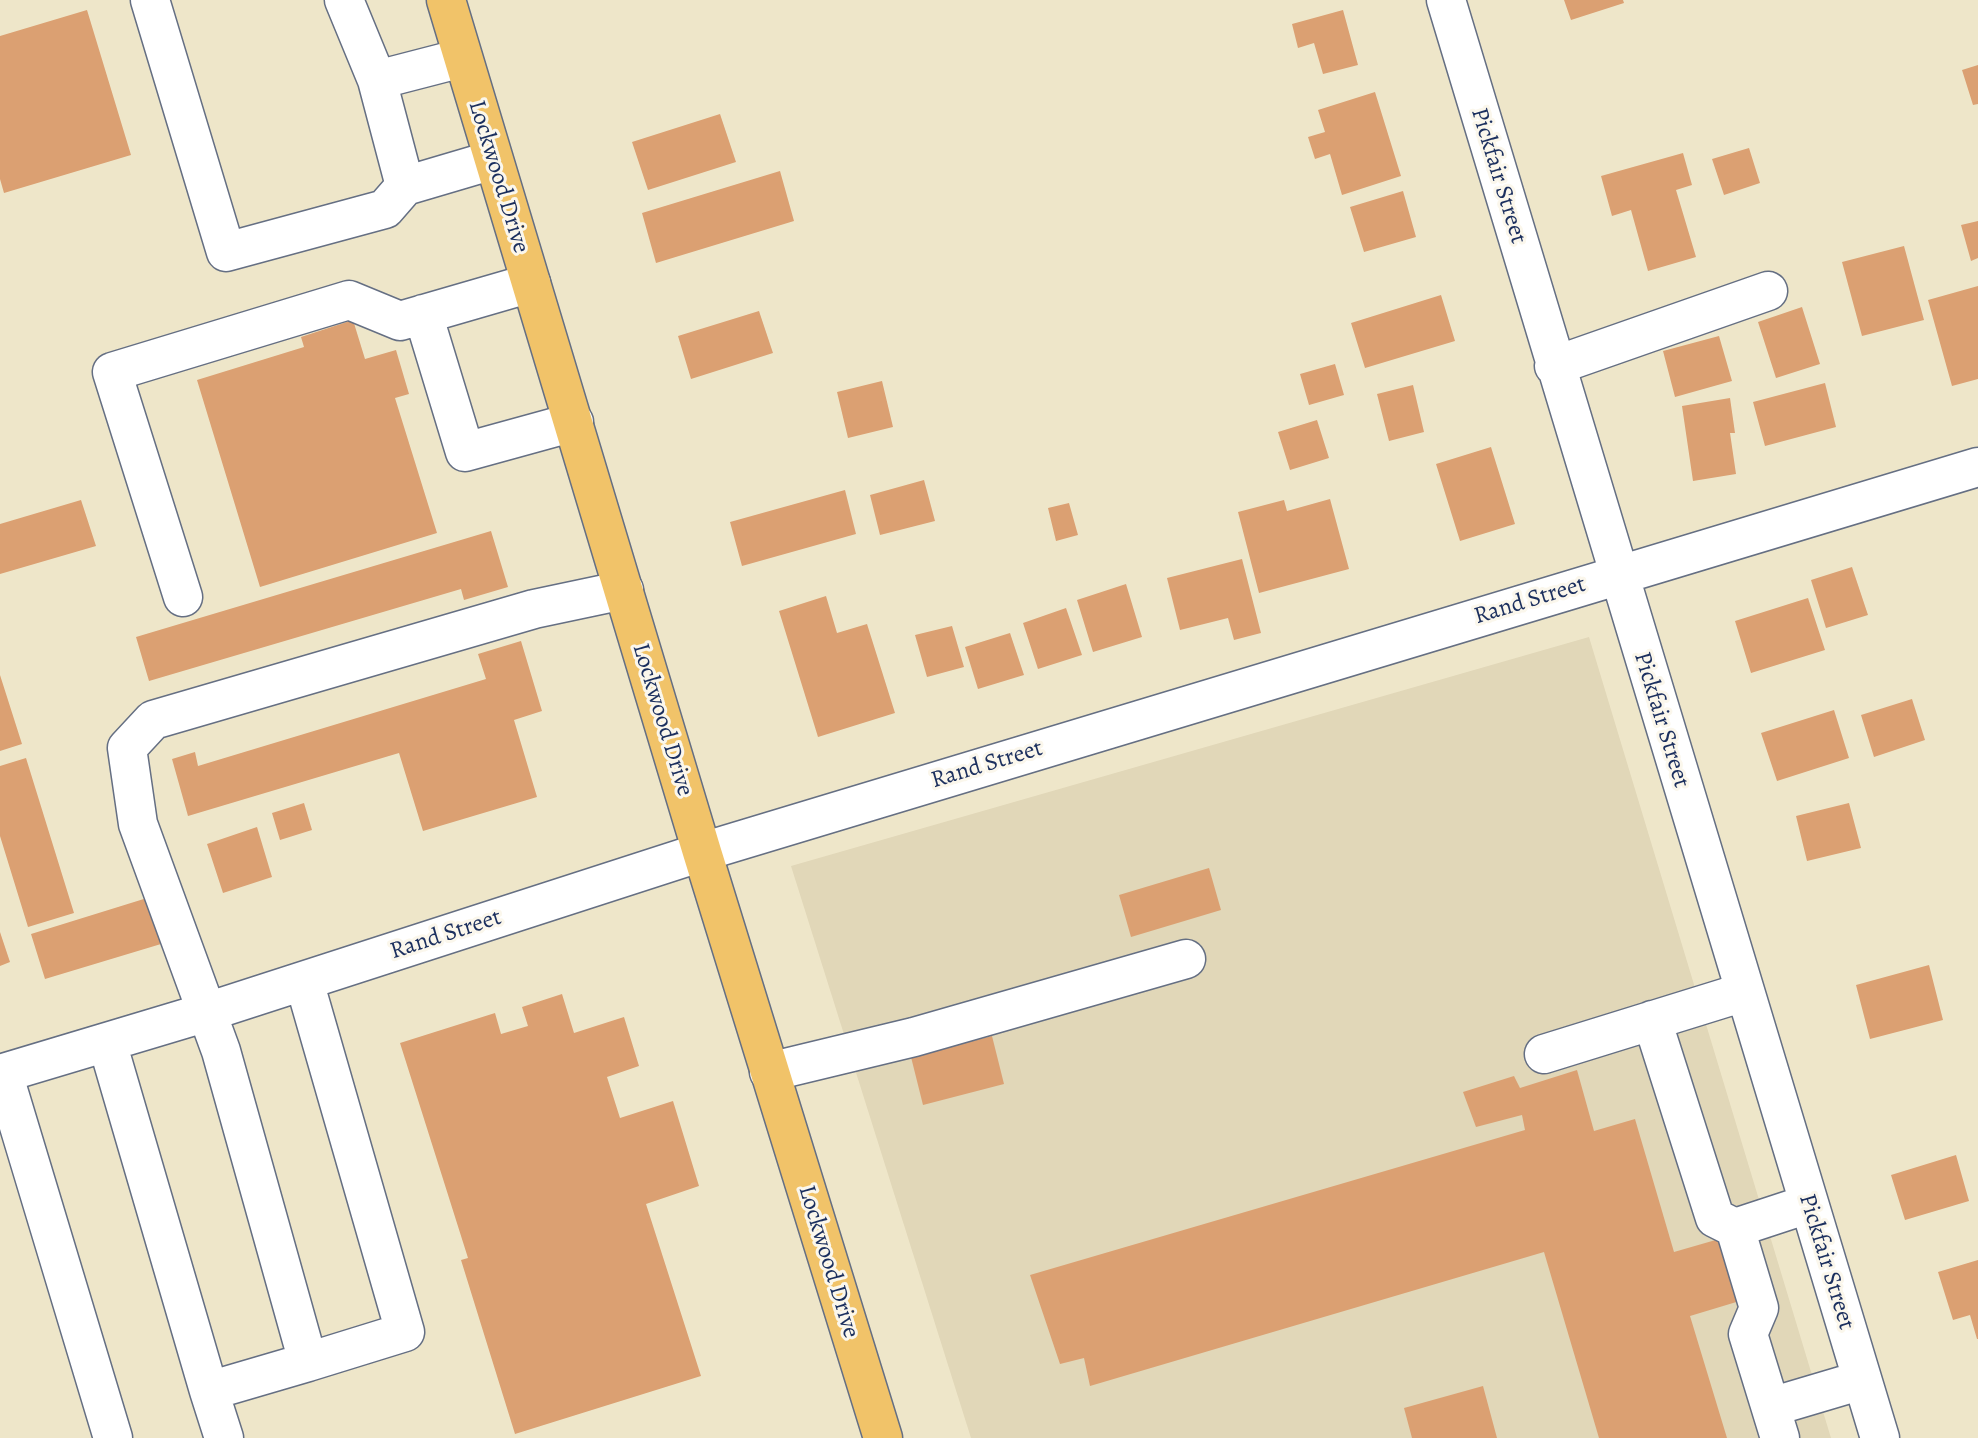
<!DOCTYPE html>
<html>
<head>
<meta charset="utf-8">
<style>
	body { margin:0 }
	canvas { display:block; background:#eee6c9 }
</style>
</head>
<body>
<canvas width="1978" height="1438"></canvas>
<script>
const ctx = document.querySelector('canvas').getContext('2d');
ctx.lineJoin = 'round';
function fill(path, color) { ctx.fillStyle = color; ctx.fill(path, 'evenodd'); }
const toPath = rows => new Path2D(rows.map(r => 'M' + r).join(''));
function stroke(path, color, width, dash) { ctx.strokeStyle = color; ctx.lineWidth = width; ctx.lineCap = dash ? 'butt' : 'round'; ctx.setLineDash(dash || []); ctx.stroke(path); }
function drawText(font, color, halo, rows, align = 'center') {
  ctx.font = font + ' Alegreya,serif'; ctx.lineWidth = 6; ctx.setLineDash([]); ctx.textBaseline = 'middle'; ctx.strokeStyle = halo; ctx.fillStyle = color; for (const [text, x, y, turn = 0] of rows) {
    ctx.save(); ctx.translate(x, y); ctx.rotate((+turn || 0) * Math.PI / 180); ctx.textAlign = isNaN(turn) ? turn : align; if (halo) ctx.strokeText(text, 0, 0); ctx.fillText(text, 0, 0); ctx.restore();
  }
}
fill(toPath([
	[1589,637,1831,1438,971,1438,791,866]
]), '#e1d7b8');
fill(toPath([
	[1564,0,1623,0,1624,3,1571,20],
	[87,10,131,155,4,193,0,179,0,36],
	[1343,10,1358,65,1323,74,1314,43,1298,48,1292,24],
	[1978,65,1978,104,1973,105,1962,70],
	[1375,92,1401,176,1342,195,1330,154,1315,159,1308,137,1325,132,1318,110],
	[720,114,736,162,648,190,632,142],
	[1749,148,1760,183,1724,195,1712,159],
	[1683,153,1692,185,1676,190,1696,257,1648,271,1631,210,1612,216,1601,176],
	[780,171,794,221,656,263,642,213],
	[1403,191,1416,237,1364,252,1350,207],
	[1978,221,1978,258,1971,261,1961,225],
	[1904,246,1924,320,1862,336,1842,262],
	[1978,286,1978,379,1952,386,1928,300],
	[1441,295,1455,341,1365,368,1351,323],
	[1802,307,1820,364,1776,378,1758,322],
	[759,311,773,353,691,379,678,336],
	[353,320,365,359,396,350,409,394,395,398,437,533,260,587,197,380,304,347,301,337],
	[1719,336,1732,381,1675,397,1663,351],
	[1335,364,1344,395,1309,405,1300,374],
	[882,381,893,427,848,438,837,392],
	[1825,383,1836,427,1765,446,1753,402],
	[1413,385,1424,432,1389,441,1377,394],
	[1730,398,1735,433,1730,433,1736,474,1693,481,1682,406],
	[1317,420,1329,458,1290,470,1278,432],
	[1491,447,1515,524,1460,541,1436,464],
	[924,480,935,521,880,535,870,495],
	[845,490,856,534,742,566,730,522],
	[1330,499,1349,569,1259,593,1238,512,1284,500,1287,511],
	[81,500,96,546,0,574,0,524],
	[1069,503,1078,535,1056,541,1048,508],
	[491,531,508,587,464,600,461,589,149,681,136,637],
	[1242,559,1261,633,1234,640,1228,618,1180,630,1167,578],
	[1852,567,1868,615,1826,628,1811,580],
	[1126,584,1142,637,1093,652,1077,600],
	[826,596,837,633,867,624,895,713,818,737,779,611],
	[1808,598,1825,650,1751,673,1735,621],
	[1066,608,1082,655,1038,669,1023,623],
	[952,626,964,667,927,677,915,635],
	[1010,633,1024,675,978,689,965,647],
	[521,641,542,711,514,720,537,797,423,831,399,753,188,816,172,759,195,752,198,766,486,679,478,654],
	[0,675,22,744,0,751],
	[1912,699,1925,740,1874,757,1861,715],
	[1834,710,1849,758,1777,781,1761,733],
	[26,758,74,913,28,927,0,836,0,766],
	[304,803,312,830,280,840,272,813],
	[1849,803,1861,848,1807,861,1796,816],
	[257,827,272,877,223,893,207,844],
	[1209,868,1221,910,1131,937,1119,895],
	[147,898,161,944,45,979,31,934],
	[0,932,10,962,0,966],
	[1929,965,1943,1020,1870,1039,1856,985],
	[562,994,574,1033,624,1017,639,1066,607,1077,620,1118,673,1101,699,1186,646,1204,701,1376,515,1434,461,1260,468,1258,400,1043,495,1013,501,1034,528,1026,522,1007],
	[992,1036,1004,1084,923,1105,911,1057],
	[1577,1070,1594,1131,1635,1119,1674,1252,1726,1237,1743,1300,1690,1316,1727,1438,1599,1438,1544,1252,1090,1386,1084,1358,1060,1364,1030,1275,1525,1130,1522,1115,1476,1127,1463,1092,1514,1076,1520,1088],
	[1956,1155,1969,1201,1905,1220,1891,1175],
	[1978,1260,1978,1339,1977,1339,1970,1315,1953,1320,1938,1272],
	[1483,1386,1497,1438,1412,1438,1404,1408]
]), '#dba072');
const minor = toPath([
	[150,0,226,252,385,209,405,186,493,160],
	[344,0,377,80,405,186],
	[1446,0,1880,1438],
	[377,80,462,58],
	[423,314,465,452,574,422],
	[1554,366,1768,291],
	[183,597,112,372,349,300,400,321,531,283],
	[304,981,405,1332,308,1362],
	[1652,1020,1715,1218,1735,1228,1759,1308,1748,1334,1780,1438],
	[107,1042,209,1391,308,1362,221,1051,138,824,127,748,153,720,534,609,624,590],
	[1544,1054,1744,992],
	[769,1072,914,1037,1186,959],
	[3,1073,113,1438],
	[0,1074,207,1012,702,852,1978,467],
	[1735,1228,1808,1204],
	[209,1391,224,1438],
	[1771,1407,1862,1380]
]);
const major = toPath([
	[446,0,702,852,883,1438]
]);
stroke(minor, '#656f83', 41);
stroke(major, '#656f83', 41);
stroke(minor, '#fff', 38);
stroke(major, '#f1c369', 38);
drawText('24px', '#1b2f5e', '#fbf7ec', [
	["Pickfair Street",1498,176,73],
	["Lockwood Drive",498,177,73],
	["Rand Street",1530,601,-17],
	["Lockwood Drive",662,720,73],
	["Pickfair Street",1661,720,73],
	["Rand Street",987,765,-17],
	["Rand Street",446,935,-18],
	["Lockwood Drive",828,1262,73],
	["Pickfair Street",1826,1262,73]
]);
</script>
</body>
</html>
